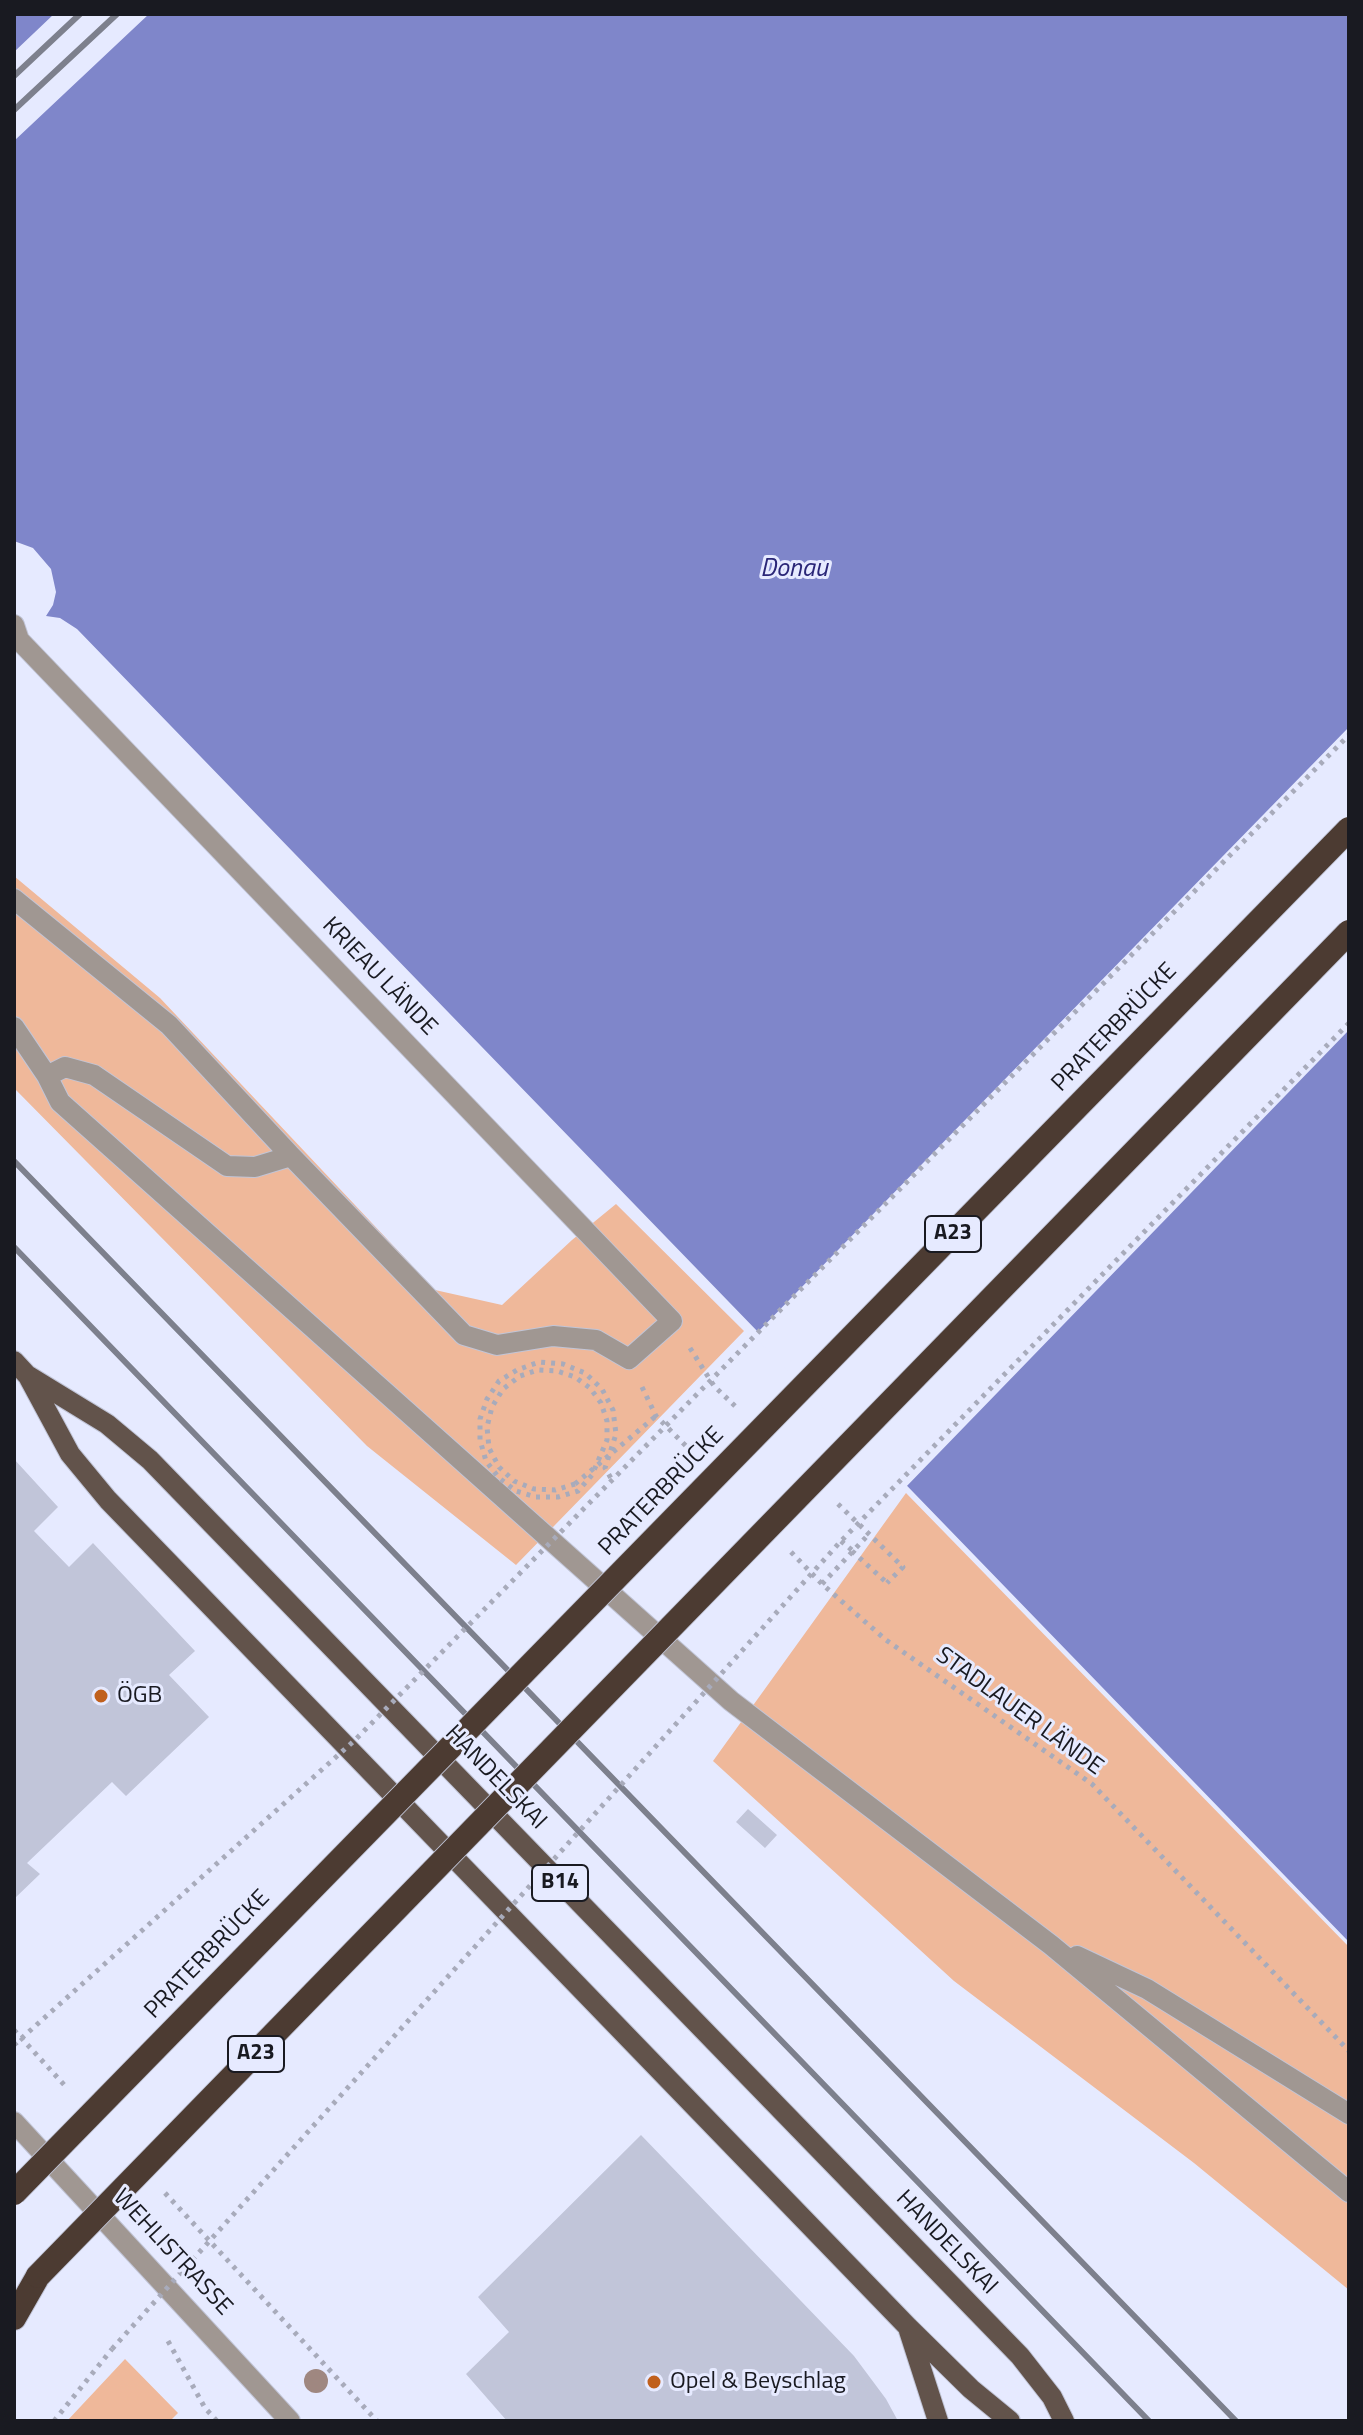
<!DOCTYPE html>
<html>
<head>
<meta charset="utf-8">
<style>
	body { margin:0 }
	#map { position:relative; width:1363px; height:2435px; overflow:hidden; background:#e6eaff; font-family:"Titillium Web",sans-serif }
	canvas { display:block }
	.frame { position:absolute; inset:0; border:16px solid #191a21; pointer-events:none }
</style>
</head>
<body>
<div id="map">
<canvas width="1363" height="2435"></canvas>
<div class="frame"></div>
</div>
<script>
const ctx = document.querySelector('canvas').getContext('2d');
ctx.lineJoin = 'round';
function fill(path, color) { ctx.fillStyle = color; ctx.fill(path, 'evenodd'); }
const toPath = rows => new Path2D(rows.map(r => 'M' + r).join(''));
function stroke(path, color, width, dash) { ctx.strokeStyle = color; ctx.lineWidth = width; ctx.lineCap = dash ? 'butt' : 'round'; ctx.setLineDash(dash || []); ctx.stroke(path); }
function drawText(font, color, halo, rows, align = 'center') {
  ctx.font = font + ' "Titillium Web",sans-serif'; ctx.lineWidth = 6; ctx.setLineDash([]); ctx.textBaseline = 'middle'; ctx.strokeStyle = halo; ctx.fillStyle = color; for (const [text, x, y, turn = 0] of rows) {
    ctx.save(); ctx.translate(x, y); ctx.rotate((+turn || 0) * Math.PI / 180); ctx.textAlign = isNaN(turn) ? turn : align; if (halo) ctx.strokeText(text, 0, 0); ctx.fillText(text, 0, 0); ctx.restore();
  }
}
fill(toPath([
	[14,876,160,998,435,1290,502,1305,572,1240,616,1204,744,1331,516,1565,367,1446,14,1088],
	[906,1493,1349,1947,1349,2290,1194,2163,954,1981,713,1761],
	[125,2359,178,2413,170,2421,67,2421]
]), '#efb89a');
fill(toPath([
	[14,14,1349,14,1349,1942,77,629,60,618,46,616,53,605,56,592,51,569,33,548,14,541]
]), '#7f86ca');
fill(toPath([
	[54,14,149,14,14,141,14,52],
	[1349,727,1349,1030,903,1490,754,1336]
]), '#e6eaff');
fill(toPath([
	[14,1459,58,1507,34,1531,69,1567,93,1543,195,1651,169,1675,209,1717,126,1796,112,1782,27,1863,40,1874,14,1899],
	[748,1809,777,1835,765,1848,736,1822],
	[641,2135,854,2356,886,2399,898,2421,507,2421,466,2374,509,2332,478,2297]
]), '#c1c5d9');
const minor = toPath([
	[14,625,19,640,672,1321,629,1359,596,1340,553,1336,497,1345,464,1335,291,1156,169,1025,14,899],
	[14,1027,47,1076,60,1102,731,1701,1051,1945,1349,2192],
	[47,1076,65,1067,94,1075,227,1166,255,1167,291,1156],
	[1077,1956,1147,1989,1349,2114],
	[14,2122,290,2421]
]);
const major = toPath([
	[14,1361,27,1375,107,1424,150,1460,1020,2356,1052,2397,1064,2421],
	[29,1378,70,1454,108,1500,908,2327,971,2389,1010,2421],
	[909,2331,938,2421]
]);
const highway = toPath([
	[14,2318,38,2276]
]);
stroke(minor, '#c1c5d7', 22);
stroke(major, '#c1c5d7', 22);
stroke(highway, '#c1c5d7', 26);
stroke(toPath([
	[690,1348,714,1386,735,1406],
	[642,1387,656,1416,691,1451],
	[575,1484,656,1416],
	[838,1504,903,1567,887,1583],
	[852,1551,887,1583],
	[791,1552,822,1584,886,1640,1092,1784,1349,2051],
	[822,1584,869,1534],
	[14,2030,68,2089],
	[165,2193,377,2421],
	[168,2341,205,2408,217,2421],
	[54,2421,112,2349]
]), '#a8abbb', 5, [4, 6]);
stroke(minor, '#a09792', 20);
stroke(major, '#62534b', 20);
stroke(highway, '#4c3b32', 24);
stroke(toPath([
	[14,76,80,14],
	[14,110,117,14],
	[14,1161,1236,2421],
	[14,1247,1149,2421]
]), '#7d808d', 6);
const highwayBridge = toPath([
	[14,2193,1349,829],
	[38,2276,1349,932]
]);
stroke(highwayBridge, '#c1c5d7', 26, []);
stroke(toPath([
	[575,1484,555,1490,534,1489,514,1481,499,1467,489,1448,487,1427,492,1407,503,1389,520,1376,538,1370,557,1371,575,1377,590,1388,601,1403,607,1421,607,1440,592,1475,578,1491,558,1497,536,1497,516,1491,499,1478,486,1461,480,1440,480,1419,487,1399,499,1381,517,1370,539,1362,563,1364,585,1373,602,1389,613,1410,616,1434,605,1468,612,1480],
	[841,1541,853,1551],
	[14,2045,355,1740,1349,735],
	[112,2349,841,1541,1349,1023]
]), '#a8abbb', 5, [4, 6]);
stroke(highwayBridge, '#4c3b32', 24);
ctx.fillStyle = '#9f8780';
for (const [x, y] of [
	[316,2381]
]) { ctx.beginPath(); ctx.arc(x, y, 12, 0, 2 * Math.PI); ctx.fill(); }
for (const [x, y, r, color] of [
	[101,1696,8,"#c0601d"],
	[654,2382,8,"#c0601d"]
]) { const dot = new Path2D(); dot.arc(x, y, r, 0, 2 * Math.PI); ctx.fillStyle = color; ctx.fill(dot); stroke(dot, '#e6eaff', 3); }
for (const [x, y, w] of [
	[953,1234,56],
	[560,1883,56],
	[256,2054,56]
]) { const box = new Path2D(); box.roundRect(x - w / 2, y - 18, w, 36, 6); ctx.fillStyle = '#e6eaff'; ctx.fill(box); stroke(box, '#191a21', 2); }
drawText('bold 22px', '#191a21', null, [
	["A23",953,1234],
	["B14",560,1883],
	["A23",256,2054]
]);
drawText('24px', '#191a21', '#e6eaff', [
	["KRIEAU LÄNDE",379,977,46],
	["PRATERBRÜCKE",1115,1028,-46],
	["PRATERBRÜCKE",662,1492,-46],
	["STADLAUER LÄNDE",1019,1712,36],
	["HANDELSKAI",495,1778,46],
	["PRATERBRÜCKE",208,1955,-46],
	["HANDELSKAI",946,2243,46],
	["WEHLISTRASSE",172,2253,47]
]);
drawText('24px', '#191a21', '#e6eaff', [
	["ÖGB",117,1696],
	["Opel & Beyschlag",670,2382]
], 'left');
drawText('italic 26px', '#2a2677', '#e6eaff', [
	["Donau",794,570]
]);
</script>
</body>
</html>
